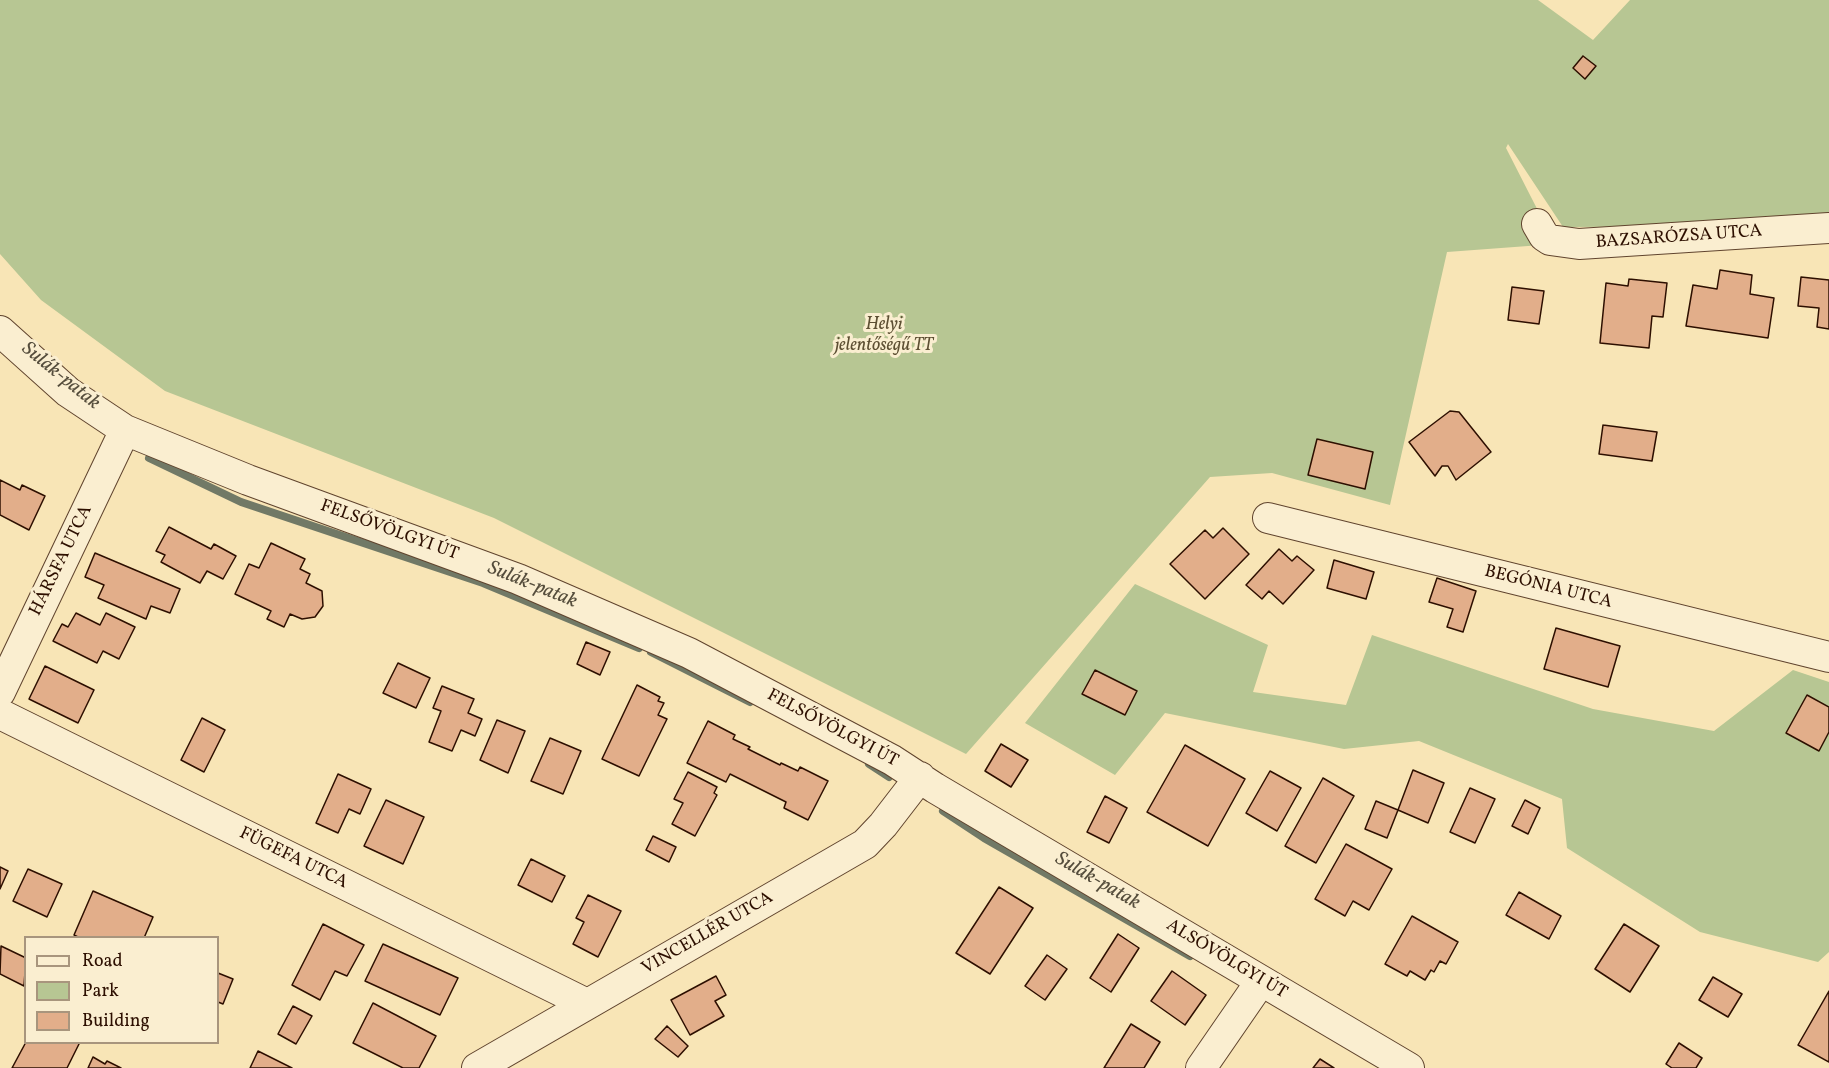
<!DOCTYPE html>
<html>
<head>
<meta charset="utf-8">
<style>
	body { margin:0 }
	#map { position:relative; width:1829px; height:1068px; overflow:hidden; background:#f8e5b6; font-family:Vollkorn,serif }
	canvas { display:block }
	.legend { position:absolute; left:24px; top:936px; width:195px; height:108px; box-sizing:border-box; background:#faeed0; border:2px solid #a8957d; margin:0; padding:8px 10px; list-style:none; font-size:18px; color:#2d0f00 }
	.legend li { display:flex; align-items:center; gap:12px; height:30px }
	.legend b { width:30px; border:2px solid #a8957d }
</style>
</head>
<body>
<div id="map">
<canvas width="1829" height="1068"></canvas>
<ul class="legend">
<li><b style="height:8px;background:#faeed0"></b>Road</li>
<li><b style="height:16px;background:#b7c693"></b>Park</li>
<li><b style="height:16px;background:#e2ae8a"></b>Building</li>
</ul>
</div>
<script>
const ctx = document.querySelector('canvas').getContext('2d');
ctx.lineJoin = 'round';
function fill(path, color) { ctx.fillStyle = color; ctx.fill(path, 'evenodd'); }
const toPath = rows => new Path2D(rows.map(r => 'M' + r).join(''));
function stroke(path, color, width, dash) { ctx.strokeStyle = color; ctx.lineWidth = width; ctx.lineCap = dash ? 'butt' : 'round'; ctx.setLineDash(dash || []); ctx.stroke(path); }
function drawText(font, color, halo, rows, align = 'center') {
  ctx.font = font + ' Vollkorn,serif'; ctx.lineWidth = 6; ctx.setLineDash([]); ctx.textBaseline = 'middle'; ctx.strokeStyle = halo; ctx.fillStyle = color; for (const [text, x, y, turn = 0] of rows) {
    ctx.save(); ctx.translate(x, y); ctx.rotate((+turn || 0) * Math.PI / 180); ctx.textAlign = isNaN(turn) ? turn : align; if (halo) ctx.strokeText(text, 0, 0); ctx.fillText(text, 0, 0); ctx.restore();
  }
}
fill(toPath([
	[0,0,1538,0,1593,40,1630,0,1829,0,1829,226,1563,227,1508,144,1506,148,1555,244,1447,252,1390,505,1272,473,1210,477,966,754,494,518,165,391,41,300,0,254],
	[1135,584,1268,645,1253,692,1346,705,1372,635,1593,709,1714,731,1793,670,1829,682,1829,952,1818,962,1700,932,1567,848,1562,799,1419,741,1344,749,1165,713,1115,775,1025,723]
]), '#b7c693');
stroke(toPath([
	[149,458,241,502,483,583,639,648],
	[651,652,750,702],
	[869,764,889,777],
	[943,811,984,838,1190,956]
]), '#717966', 8);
const building = toPath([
	[1583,56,1596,66,1585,79,1573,68,1583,56],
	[1720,270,1752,275,1750,294,1774,298,1768,338,1686,326,1693,285,1717,289,1720,270],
	[1801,277,1829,280,1829,329,1817,327,1819,308,1798,306,1801,277],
	[1629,279,1667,283,1663,317,1652,316,1649,348,1600,343,1606,283,1628,286,1629,279],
	[1512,287,1544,291,1539,324,1508,320,1512,287],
	[1450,411,1459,412,1491,452,1456,480,1448,466,1442,466,1435,476,1409,442,1450,411],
	[1603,425,1657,432,1652,461,1599,454,1603,425],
	[1317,439,1373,452,1365,489,1308,475,1317,439],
	[0,480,20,490,22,485,45,496,29,530,0,515,0,480],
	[169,527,211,549,214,544,236,556,223,579,207,571,200,583,161,562,165,555,156,551,169,527],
	[1223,528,1249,554,1205,599,1170,564,1205,530,1213,538,1223,528],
	[271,543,305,559,300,569,310,574,306,583,322,591,323,606,315,617,302,619,290,614,284,627,267,619,271,611,235,594,249,564,259,568,271,543],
	[1279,549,1292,561,1297,556,1314,570,1283,604,1269,591,1262,599,1246,585,1279,549],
	[95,553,180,589,170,613,151,606,146,619,98,598,104,585,85,577,95,553],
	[1334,560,1374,572,1366,599,1327,588,1334,560],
	[1437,578,1476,591,1463,632,1447,627,1453,609,1429,602,1437,578],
	[76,613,100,625,106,613,135,627,119,659,103,651,97,663,53,641,62,624,68,627,76,613],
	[1556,628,1620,646,1608,687,1544,669,1556,628],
	[586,642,610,652,600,675,577,664,586,642],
	[398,663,430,678,416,708,383,693,398,663],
	[45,666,94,690,78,723,29,699,45,666],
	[1095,670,1137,691,1125,715,1082,694,1095,670],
	[637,685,660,697,658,701,664,703,658,715,667,719,639,776,602,759,637,685],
	[442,686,474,699,468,713,482,719,475,736,461,730,452,751,429,742,441,711,433,708,442,686],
	[1807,695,1829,707,1829,732,1819,751,1786,733,1807,695],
	[202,718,225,730,204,772,181,760,202,718],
	[497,720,525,731,508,773,480,760,497,720],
	[708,721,735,735,733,739,750,747,748,749,780,765,781,763,798,771,800,767,828,781,808,820,784,808,786,802,730,774,726,782,687,763,708,721],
	[550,738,581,751,563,794,531,781,550,738],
	[1001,744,1028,760,1011,787,985,771,1001,744],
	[1185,745,1245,779,1208,846,1147,812,1185,745],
	[1413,770,1444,783,1428,823,1398,810,1413,770],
	[1270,771,1301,788,1277,831,1246,813,1270,771],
	[688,772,717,787,714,793,717,795,695,836,672,824,683,803,674,799,688,772],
	[338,774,371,789,360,814,349,809,338,833,316,823,338,774],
	[1323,778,1354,796,1316,863,1285,846,1323,778],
	[1470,788,1495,799,1475,843,1450,832,1470,788],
	[1105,796,1127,808,1109,843,1087,832,1105,796],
	[386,800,424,817,403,864,364,846,386,800],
	[1525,800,1540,808,1528,834,1512,826,1525,800],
	[1376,801,1398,810,1387,838,1365,829,1376,801],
	[653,836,676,847,669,862,646,850,653,836],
	[1346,844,1392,869,1369,910,1353,901,1345,916,1315,899,1346,844],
	[531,859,565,876,552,902,518,885,531,859],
	[0,867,8,871,0,889,0,867],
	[28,869,62,884,47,917,13,901,28,869],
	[999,887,1033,908,990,974,956,953,999,887],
	[93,891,153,917,144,938,80,938,74,935,93,891],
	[1519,892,1561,916,1549,939,1506,915,1519,892],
	[588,895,621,911,598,957,573,944,584,922,576,918,588,895],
	[1412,916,1458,942,1446,964,1440,961,1434,972,1431,970,1425,980,1410,971,1407,976,1385,964,1412,916],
	[323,924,364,945,347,976,335,971,320,1000,292,985,323,924],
	[1624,924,1659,946,1630,992,1595,969,1624,924],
	[1118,934,1139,948,1111,992,1090,978,1118,934],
	[383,944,458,978,440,1015,365,981,383,944],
	[1,946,26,958,24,986,0,974,1,946],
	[1047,955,1067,969,1045,1000,1025,986,1047,955],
	[1172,971,1206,995,1185,1025,1151,1001,1172,971],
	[218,973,233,979,223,1004,218,1002,218,973],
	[716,976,726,995,715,1001,724,1016,690,1035,671,1000,716,976],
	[1713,977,1742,994,1728,1017,1699,1000,1713,977],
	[1829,991,1829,1062,1798,1045,1829,991],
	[373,1003,436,1036,419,1068,403,1068,353,1043,373,1003],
	[293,1006,312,1016,296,1044,278,1034,293,1006],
	[1131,1024,1160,1042,1144,1068,1104,1068,1131,1024],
	[667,1026,688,1046,678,1057,655,1039,667,1026],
	[26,1042,80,1042,67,1068,12,1068,26,1042],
	[1679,1043,1702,1058,1696,1068,1672,1068,1666,1064,1679,1043],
	[258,1051,292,1068,250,1068,258,1051],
	[93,1057,105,1064,107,1061,121,1068,88,1068,93,1057],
	[1320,1059,1334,1068,1313,1068,1320,1059]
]);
fill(building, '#e2ae8a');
stroke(building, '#2d0f00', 1.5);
const street = toPath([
	[1537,224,1544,236,1550,240,1579,244,1829,228],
	[0,331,68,392,125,430,248,480,518,579,689,653,892,760,935,788,1409,1068],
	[1268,518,1829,657],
	[0,692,125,430],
	[0,714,587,1004],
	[477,1068,865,844,883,825,920,777],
	[1201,1068,1261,981]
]);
stroke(street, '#60442e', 32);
stroke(street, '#faeed0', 30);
drawText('18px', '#2d0f00', '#faeed0', [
	["BAZSARÓZSA UTCA",1679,238,-4],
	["FELSŐVÖLGYI ÚT",389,531,20],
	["HÁRSFA UTCA",62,561,-64],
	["BEGÓNIA UTCA",1548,588,14],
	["FELSŐVÖLGYI ÚT",832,729,28],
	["FÜGEFA UTCA",293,859,26],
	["VINCELLÉR UTCA",708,934,-30],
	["ALSÓVÖLGYI ÚT",1226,960,31]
]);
drawText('italic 18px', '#5d4f33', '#faeed0', [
	["Helyi",884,326],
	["jelentőségű TT",884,347]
]);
drawText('italic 20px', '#554d3c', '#faeed0', [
	["Sulák-patak",60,377,39],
	["Sulák-patak",532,586,22],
	["Sulák-patak",1097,882,30]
]);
</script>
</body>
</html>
